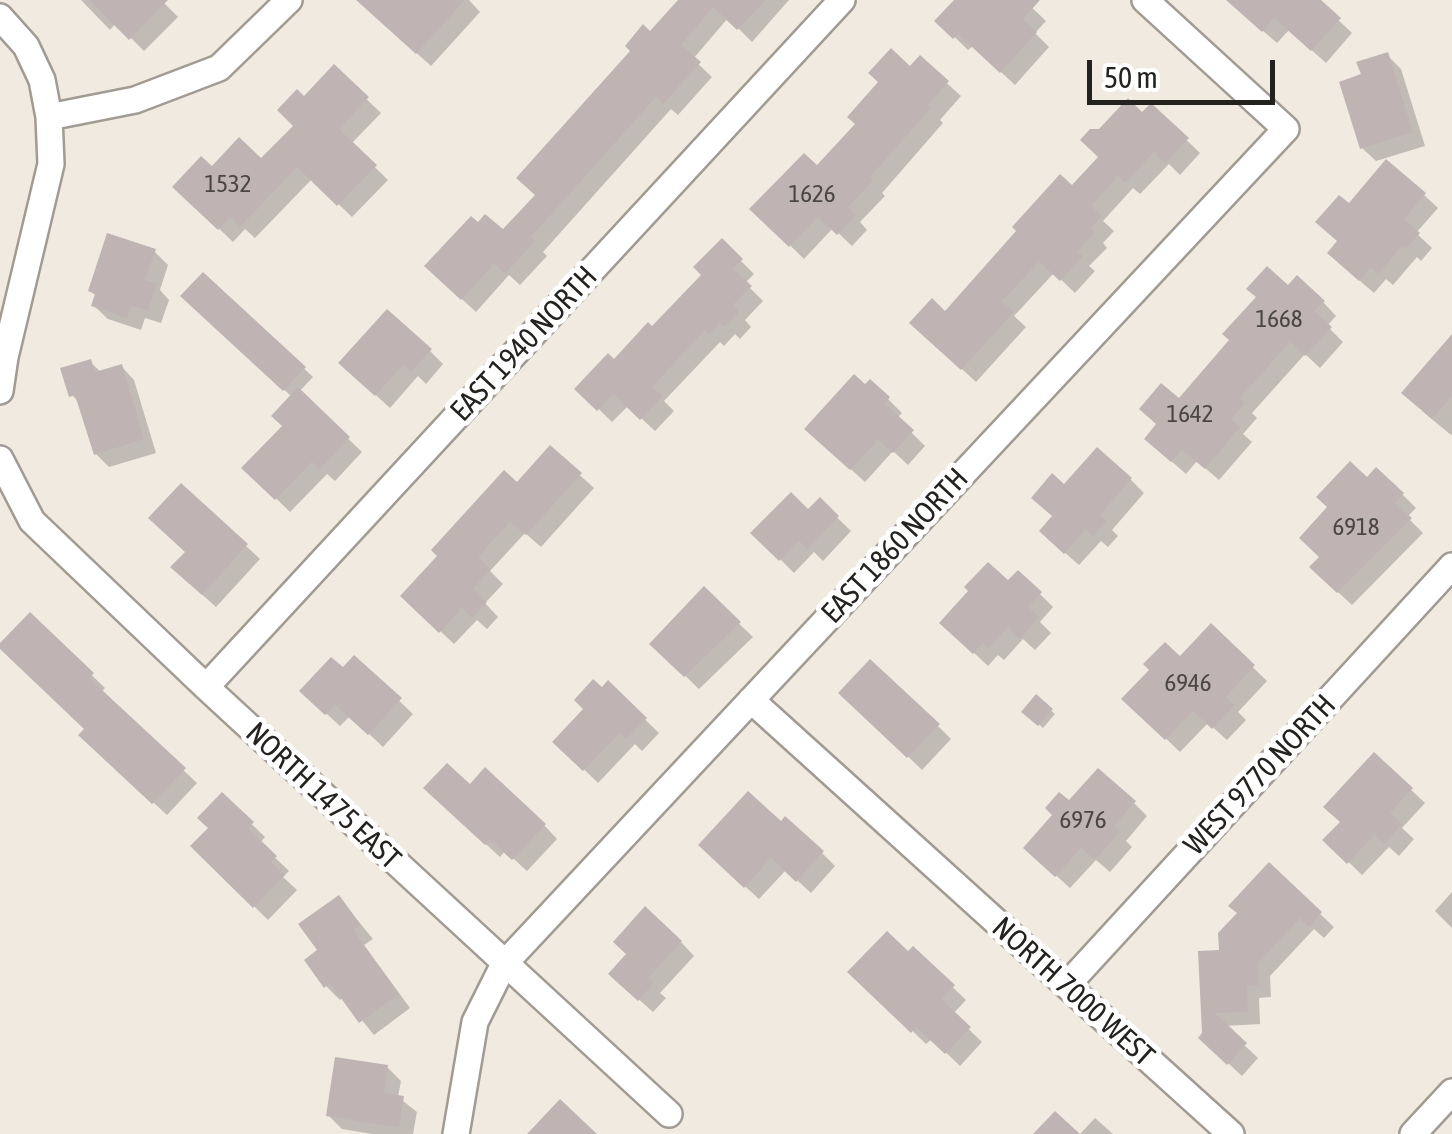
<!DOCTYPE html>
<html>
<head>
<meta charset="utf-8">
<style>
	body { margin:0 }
	#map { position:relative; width:1452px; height:1134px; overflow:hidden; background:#f0eae1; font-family:"Asap Condensed",sans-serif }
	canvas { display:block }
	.scale { position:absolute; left:1087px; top:60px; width:188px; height:45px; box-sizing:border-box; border:5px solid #24221f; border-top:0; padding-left:12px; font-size:30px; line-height:35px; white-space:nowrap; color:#24221f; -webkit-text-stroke:8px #fff; paint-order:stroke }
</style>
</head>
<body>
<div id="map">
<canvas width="1452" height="1134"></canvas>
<div class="scale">50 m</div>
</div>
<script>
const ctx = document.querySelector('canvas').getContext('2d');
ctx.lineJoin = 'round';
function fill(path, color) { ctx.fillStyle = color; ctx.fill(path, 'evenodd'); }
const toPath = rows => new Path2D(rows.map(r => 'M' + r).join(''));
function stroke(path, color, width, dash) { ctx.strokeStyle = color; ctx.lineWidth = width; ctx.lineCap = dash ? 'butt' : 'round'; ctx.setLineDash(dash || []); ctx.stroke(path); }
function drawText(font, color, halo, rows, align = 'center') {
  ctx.font = font + ' "Asap Condensed",sans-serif'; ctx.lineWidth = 10; ctx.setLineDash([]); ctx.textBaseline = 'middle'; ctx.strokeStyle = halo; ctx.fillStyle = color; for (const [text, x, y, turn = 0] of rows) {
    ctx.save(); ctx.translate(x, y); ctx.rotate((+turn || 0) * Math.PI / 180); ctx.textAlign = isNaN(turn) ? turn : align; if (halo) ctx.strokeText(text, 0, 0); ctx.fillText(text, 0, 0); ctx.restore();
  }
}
fill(toPath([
	[81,0,161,0,178,17,144,51,116,23,110,30],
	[374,0,469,0,480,12,431,66,381,21],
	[687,0,789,0,752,42,728,18,693,59,712,77,678,115,671,109,543,252,547,256,520,285,509,275,476,312,441,280,503,233,538,196,651,35],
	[957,0,1024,0,1046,21,1035,33,1049,47,1015,85,973,46,968,50,938,21],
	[1250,0,1317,0,1352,33,1326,63,1289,30,1277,43,1255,24],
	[1387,55,1401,69,1425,146,1376,161,1362,148,1364,76],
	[920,59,961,96,940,120,943,123,882,193,885,196,860,222,867,230,852,246,833,228,804,259,753,209,817,169],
	[334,68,381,113,351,144,388,180,352,217,312,179,255,238,245,229,233,242,189,200,213,169,261,162,296,126,304,99],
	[1151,106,1200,153,1180,175,1169,164,1140,194,1133,188,1103,221,1114,231,1103,243,1107,248,1089,266,1095,271,1075,293,1054,273,1014,316,1026,327,976,382,926,336],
	[1424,195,1438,208,1416,233,1432,248,1421,261,1417,257,1393,285,1386,279,1374,293,1344,267,1340,242,1349,206],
	[722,242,754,274,745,283,763,301,745,320,751,327,740,339,735,334,724,346,720,342,664,401,674,411,655,431,628,406,612,422,578,389,652,329,704,275],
	[154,251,168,265,160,290,169,300,161,323,145,318,141,330,108,319,94,306,97,297,91,291],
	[203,275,313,377,299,392,362,452,335,481,327,474,290,512,245,468,285,426,292,397,184,296],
	[1288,288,1323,302,1336,316,1327,326,1343,342,1320,368,1305,354,1252,413,1257,418,1243,434,1252,442,1219,480,1197,461,1186,474,1161,452,1179,401],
	[1452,346,1452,434,1451,435,1422,411],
	[430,351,443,364,426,384,418,376,390,408,355,376],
	[90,362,101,372,121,366,134,380,156,453,109,467,96,454,81,405,72,395],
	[888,399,902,413,897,418,925,446,908,465,893,451,865,482,821,442],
	[551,449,594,488,541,547,525,533,490,571,503,584,485,603,498,617,487,629,477,620,454,644,403,596,517,485],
	[1130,479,1144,493,1112,530,1118,536,1108,547,1101,541,1079,565,1055,544,1065,487],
	[1367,481,1403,495,1416,508,1407,517,1423,533,1352,605,1326,581,1322,557],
	[181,486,260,559,216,607,187,581,188,552],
	[820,501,851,531,823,561,814,552,794,573,754,533,809,513],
	[1008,584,1040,594,1053,607,1040,622,1051,633,1035,650,1023,639,1004,660,998,655,988,666,956,636],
	[704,590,753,637,699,689,652,644],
	[30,615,105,688,101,693,197,783,167,815,95,749],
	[1211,627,1267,681,1238,712,1246,720,1227,740,1208,723,1180,752,1125,699,1180,659],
	[355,659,413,714,383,747,350,716,340,726,316,704],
	[608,684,659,733,642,751,635,744,598,783,556,742],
	[842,693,938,726,951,739,922,770],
	[1037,698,1055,714,1043,728,1025,712],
	[1374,755,1425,803,1402,828,1414,839,1399,856,1389,847,1362,875,1326,840,1342,823],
	[470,787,544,825,557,839,527,871,505,851,500,857,440,802],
	[222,795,265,837,260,843,289,871,283,877,297,890,268,920,193,846,211,828],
	[1134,803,1147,816,1126,841,1132,847,1110,872,1096,860,1070,888,1040,861,1069,804],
	[781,825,822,853,835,866,811,893,786,870,759,899,715,859],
	[1269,866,1334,927,1324,938,1314,929,1270,976,1271,997,1259,998,1260,1024,1224,1026,1258,1058,1242,1076,1201,1038,1222,952,1240,914],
	[1452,892,1452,928,1435,911],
	[339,898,373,939,364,945,410,1008,374,1035,343,997,340,1000,326,986,308,960,321,951],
	[681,942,694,956,660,993,666,998,653,1012,625,987],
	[913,949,966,1000,953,1014,982,1042,960,1066,932,1039,926,1044,851,972,908,954],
	[387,1067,401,1081,398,1097,417,1112,413,1134,372,1134,342,1129,328,1115],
	[1095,1118,1113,1134,1080,1134]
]), '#0003');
fill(toPath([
	[89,0,168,0,129,40],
	[356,0,465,0,416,54],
	[678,0,766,0,737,30,713,7,681,45,701,62,663,104,656,97,531,237,535,241,505,274,494,264,461,300,424,266,471,216,478,222,485,214,503,229,535,195,516,178,630,51,625,46,643,24,650,31],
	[954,0,1040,0,1023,19,1037,32,1000,73,958,34,953,39,934,21],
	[1226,0,1321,0,1341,18,1311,51,1274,18,1262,32],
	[891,48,910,66,920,55,949,81,928,105,931,108,870,177,873,181,848,207,856,215,837,235,818,217,789,247,749,209,804,153,817,165,855,124,847,117,878,82,868,73],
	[1388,52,1413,132,1360,149,1339,82,1361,74,1356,62],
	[334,64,369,97,339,129,377,165,337,206,297,167,240,227,230,217,218,230,172,187,201,156,212,166,239,137,261,158,293,126,277,110,297,89,304,96],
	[1128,98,1142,112,1151,103,1189,138,1165,163,1154,152,1125,183,1118,176,1091,206,1102,216,1091,228,1095,232,1077,252,1083,256,1060,281,1039,262,1002,301,1014,312,961,370,909,323,932,298,945,311,1016,231,1012,227,1060,174,1072,185,1098,157,1080,140,1090,129,1099,129],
	[1386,159,1426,193,1404,219,1420,233,1406,249,1402,246,1378,274,1371,267,1359,281,1327,253,1337,241,1315,222,1339,195,1349,203],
	[107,233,156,249,145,280,157,284,148,311,131,306,127,318,91,306,95,294,88,291],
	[722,238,743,259,733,269,752,286,733,305,739,312,724,327,720,323,709,334,705,330,652,387,663,396,640,420,613,394,597,411,574,389,608,353,614,359,648,322,652,326,701,275,693,267],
	[1267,266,1288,285,1297,275,1325,301,1314,311,1332,327,1305,356,1290,342,1240,398,1245,403,1231,419,1240,427,1205,469,1182,450,1171,462,1144,439,1156,424,1139,409,1161,383,1179,398,1229,340,1222,334,1256,297,1246,289],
	[203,272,306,367,283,391,180,296],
	[387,309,432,349,411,372,403,365,375,396,338,363],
	[1452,334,1452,396,1432,419,1401,393],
	[91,359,95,372,122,364,144,439,94,455,75,395,69,397,60,368],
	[854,374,865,384,870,379,890,397,885,404,914,430,893,453,878,440,850,470,804,429],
	[298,387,350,437,320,469,312,462,275,500,241,468,282,426,271,416],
	[550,445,582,473,526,535,510,522,478,557,491,569,473,589,487,602,472,618,462,608,439,633,400,596,437,556,431,550,504,470,517,482],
	[1097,447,1132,478,1100,515,1107,521,1093,536,1086,529,1064,554,1039,531,1052,516,1031,498,1052,473,1064,484],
	[1350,461,1367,477,1376,467,1404,493,1395,503,1412,518,1337,593,1309,567,1319,557,1299,538,1327,507,1316,497],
	[181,483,248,544,202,595,170,567,185,552,148,518],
	[791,492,808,509,820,497,839,516,807,549,799,541,779,561,750,533],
	[988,562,1008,580,1018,570,1042,592,1028,607,1039,617,1020,639,1008,627,989,648,983,643,973,654,939,623,968,591,964,587],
	[704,586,741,622,684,677,649,644],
	[30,612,94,673,89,678,186,768,152,804,78,735,84,729,0,649,0,643],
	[1211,623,1255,665,1226,697,1235,705,1212,729,1193,711,1165,740,1121,699,1149,670,1143,664,1165,642,1180,656],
	[354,655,402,698,368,735,335,705,325,715,299,691,331,657,343,667],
	[870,659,940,724,907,758,838,693],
	[593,679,602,687,608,680,647,718,626,739,620,733,583,771,552,742,583,709,574,700],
	[1036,694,1053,709,1038,726,1021,712],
	[1374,752,1413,788,1390,813,1402,824,1384,844,1374,835,1347,864,1322,840,1340,822,1323,807],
	[447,763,470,784,485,767,546,824,512,860,490,840,485,845,423,788],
	[1098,768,1136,801,1114,826,1120,832,1095,860,1081,848,1055,877,1023,848,1052,815,1045,808,1059,792,1069,800],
	[748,791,781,821,785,816,824,851,796,882,771,858,744,888,698,845],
	[222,792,254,822,248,828,277,856,271,862,285,875,253,908,190,846,208,828,197,818],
	[1269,862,1322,912,1309,927,1300,918,1258,963,1259,985,1247,986,1248,1012,1215,1013,1247,1043,1227,1065,1198,1038,1202,1033,1198,951,1219,950,1218,933,1237,913,1228,906],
	[339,895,361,925,353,930,399,994,359,1023,330,983,324,988,304,960,317,950,298,924],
	[645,906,682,941,648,978,654,983,638,1001,608,974,626,954,613,942],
	[887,931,908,951,913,946,955,985,941,999,971,1027,945,1054,916,1027,911,1033,847,972],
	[335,1057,388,1065,384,1093,404,1096,399,1128,326,1116],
	[560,1099,597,1134,527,1134],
	[1055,1111,1080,1134,1033,1134]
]), '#bfb4b3');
const minor = toPath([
	[0,17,26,46,42,80,49,117,51,164,5,357,0,391],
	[49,117,135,100,219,68,289,0],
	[0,459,32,521,206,687,669,1114],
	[206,687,842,0],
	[751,700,1231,1134],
	[1067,985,1452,566],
	[456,1134,475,1022,504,964,1286,129,1145,0],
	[1413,1134,1452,1092]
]);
stroke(minor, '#a19b93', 30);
stroke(minor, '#fff', 25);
drawText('25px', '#4b4644', null, [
	["1532",228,184],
	["1626",812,194],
	["1668",1279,319],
	["1642",1190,414],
	["6918",1356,527],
	["6946",1188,683],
	["6976",1083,820]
]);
drawText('30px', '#24221f', '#fff', [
	["EAST 1940 NORTH",524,344,-47],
	["EAST 1860 NORTH",895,546,-47],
	["WEST 9770 NORTH",1260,775,-47],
	["NORTH 1475 EAST",323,796,43],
	["NORTH 7000 WEST",1073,992,42]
]);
</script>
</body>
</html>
